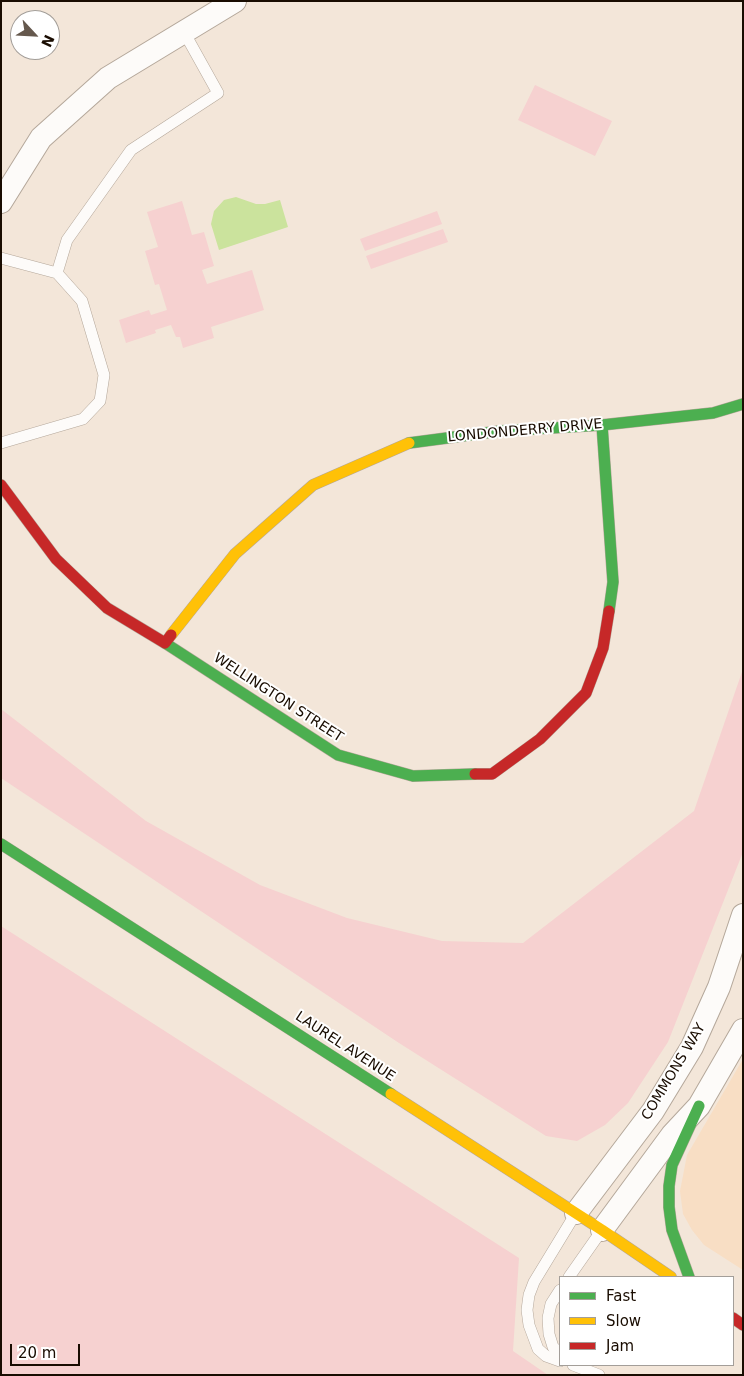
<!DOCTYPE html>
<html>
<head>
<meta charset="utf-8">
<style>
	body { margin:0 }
	#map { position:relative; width:744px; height:1376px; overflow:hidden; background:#f3e6d9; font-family:"DejaVu Sans",sans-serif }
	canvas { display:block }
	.frame { position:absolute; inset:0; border:2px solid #190c01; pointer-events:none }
	.legend { position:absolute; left:559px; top:1276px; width:175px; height:90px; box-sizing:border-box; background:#fff; border:1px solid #a39e99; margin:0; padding:6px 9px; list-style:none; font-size:15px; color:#190c01 }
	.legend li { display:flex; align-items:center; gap:10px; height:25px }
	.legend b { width:25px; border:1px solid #a39e99 }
	.north { position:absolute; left:10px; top:10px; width:50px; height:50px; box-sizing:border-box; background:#fff; border:1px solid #a39e99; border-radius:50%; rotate:115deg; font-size:14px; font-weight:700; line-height:20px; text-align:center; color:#190c01 }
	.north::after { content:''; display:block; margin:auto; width:18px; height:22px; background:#65584d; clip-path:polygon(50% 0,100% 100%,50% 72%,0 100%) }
	.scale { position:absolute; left:10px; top:1344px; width:70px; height:22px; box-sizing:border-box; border:2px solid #190c01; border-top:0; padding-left:6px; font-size:15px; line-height:18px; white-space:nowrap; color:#190c01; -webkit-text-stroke:4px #fff; paint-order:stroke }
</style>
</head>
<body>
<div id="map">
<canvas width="744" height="1376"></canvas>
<div class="frame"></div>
<ul class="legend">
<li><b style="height:6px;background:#4caf50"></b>Fast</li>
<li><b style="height:6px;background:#ffc107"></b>Slow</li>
<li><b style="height:6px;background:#c62828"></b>Jam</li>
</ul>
<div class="north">N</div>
<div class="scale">20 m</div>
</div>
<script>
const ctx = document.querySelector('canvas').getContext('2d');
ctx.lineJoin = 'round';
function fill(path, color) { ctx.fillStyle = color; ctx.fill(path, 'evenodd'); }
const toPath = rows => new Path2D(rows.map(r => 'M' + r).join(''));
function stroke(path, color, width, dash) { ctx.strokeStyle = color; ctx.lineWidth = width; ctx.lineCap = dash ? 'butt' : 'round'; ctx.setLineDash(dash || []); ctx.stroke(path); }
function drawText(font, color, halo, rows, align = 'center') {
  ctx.font = font + ' "DejaVu Sans",sans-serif'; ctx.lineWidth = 4; ctx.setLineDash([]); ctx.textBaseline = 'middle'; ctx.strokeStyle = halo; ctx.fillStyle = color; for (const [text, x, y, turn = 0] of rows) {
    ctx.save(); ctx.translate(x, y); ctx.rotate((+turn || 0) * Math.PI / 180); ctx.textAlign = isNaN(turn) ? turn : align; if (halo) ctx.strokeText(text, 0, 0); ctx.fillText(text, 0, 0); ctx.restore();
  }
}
fill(toPath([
	[743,1059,743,1270,704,1245,692,1230,683,1214,680,1191,687,1155]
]), '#f8dec4');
fill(toPath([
	[535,85,612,121,595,156,518,120],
	[182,201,192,235,204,232,214,266,202,270,207,284,252,270,264,310,211,327,214,338,183,348,180,337,176,337,171,325,155,330,156,333,126,343,119,320,149,310,151,315,167,310,159,284,155,285,145,251,158,247,147,212],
	[437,211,442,224,365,251,360,239],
	[443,229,448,242,371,269,366,256],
	[743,669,743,852,668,1042,628,1103,605,1125,577,1141,546,1136,399,1043,1,778,1,709,146,821,260,885,347,918,442,941,523,943,694,811],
	[1,926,519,1258,513,1351,548,1375,1,1375]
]), '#f6d1d0');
fill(toPath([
	[236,197,256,204,265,204,280,200,288,227,219,250,211,224,214,211,224,200]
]), '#cbe39d');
const lane = toPath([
	[1,258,57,273,67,240,131,150,218,93,184,32],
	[1,443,83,419,100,401,104,375,82,301,57,273],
	[569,1277,602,1230],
	[560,1290,551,1304,548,1318,549,1334,553,1347,560,1353],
	[560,1361,546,1356,538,1349,529,1325,527,1310,529,1295,534,1282,576,1213],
	[573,1365,599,1375]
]);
const street = toPath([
	[1,202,41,138,108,78,235,1],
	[576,1213,653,1111,692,1047,719,987,743,915],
	[602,1230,672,1135,699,1106,743,1030]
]);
const fast = toPath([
	[602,425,613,582,609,611],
	[409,443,500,431,602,425,713,413,743,404],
	[165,643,338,755,413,776,475,774],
	[1,844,391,1094],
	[689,1277,672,1230,669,1207,669,1186,672,1165,699,1106]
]);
const slow = toPath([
	[171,635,235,554,313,485,409,443],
	[391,1094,602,1230,671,1277]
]);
const jam = toPath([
	[1,485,56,559,107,608,165,643,171,635],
	[475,774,492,774,540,739,586,693,603,648,609,611],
	[733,1318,743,1325]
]);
stroke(lane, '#b4a79a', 12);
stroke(street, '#b4a79a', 24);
stroke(fast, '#b4a79a', 12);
stroke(slow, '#b4a79a', 12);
stroke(jam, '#b4a79a', 12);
stroke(lane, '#fdfbf9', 11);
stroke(street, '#fdfbf9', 22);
stroke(fast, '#4caf50', 11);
stroke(slow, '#ffc107', 11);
stroke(jam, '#c62828', 11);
drawText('14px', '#190c01', '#fff', [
	["LONDONDERRY DRIVE",525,431,-5],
	["WELLINGTON STREET",278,698,33],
	["LAUREL AVENUE",345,1047,33],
	["COMMONS WAY",674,1072,-59]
]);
</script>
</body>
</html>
